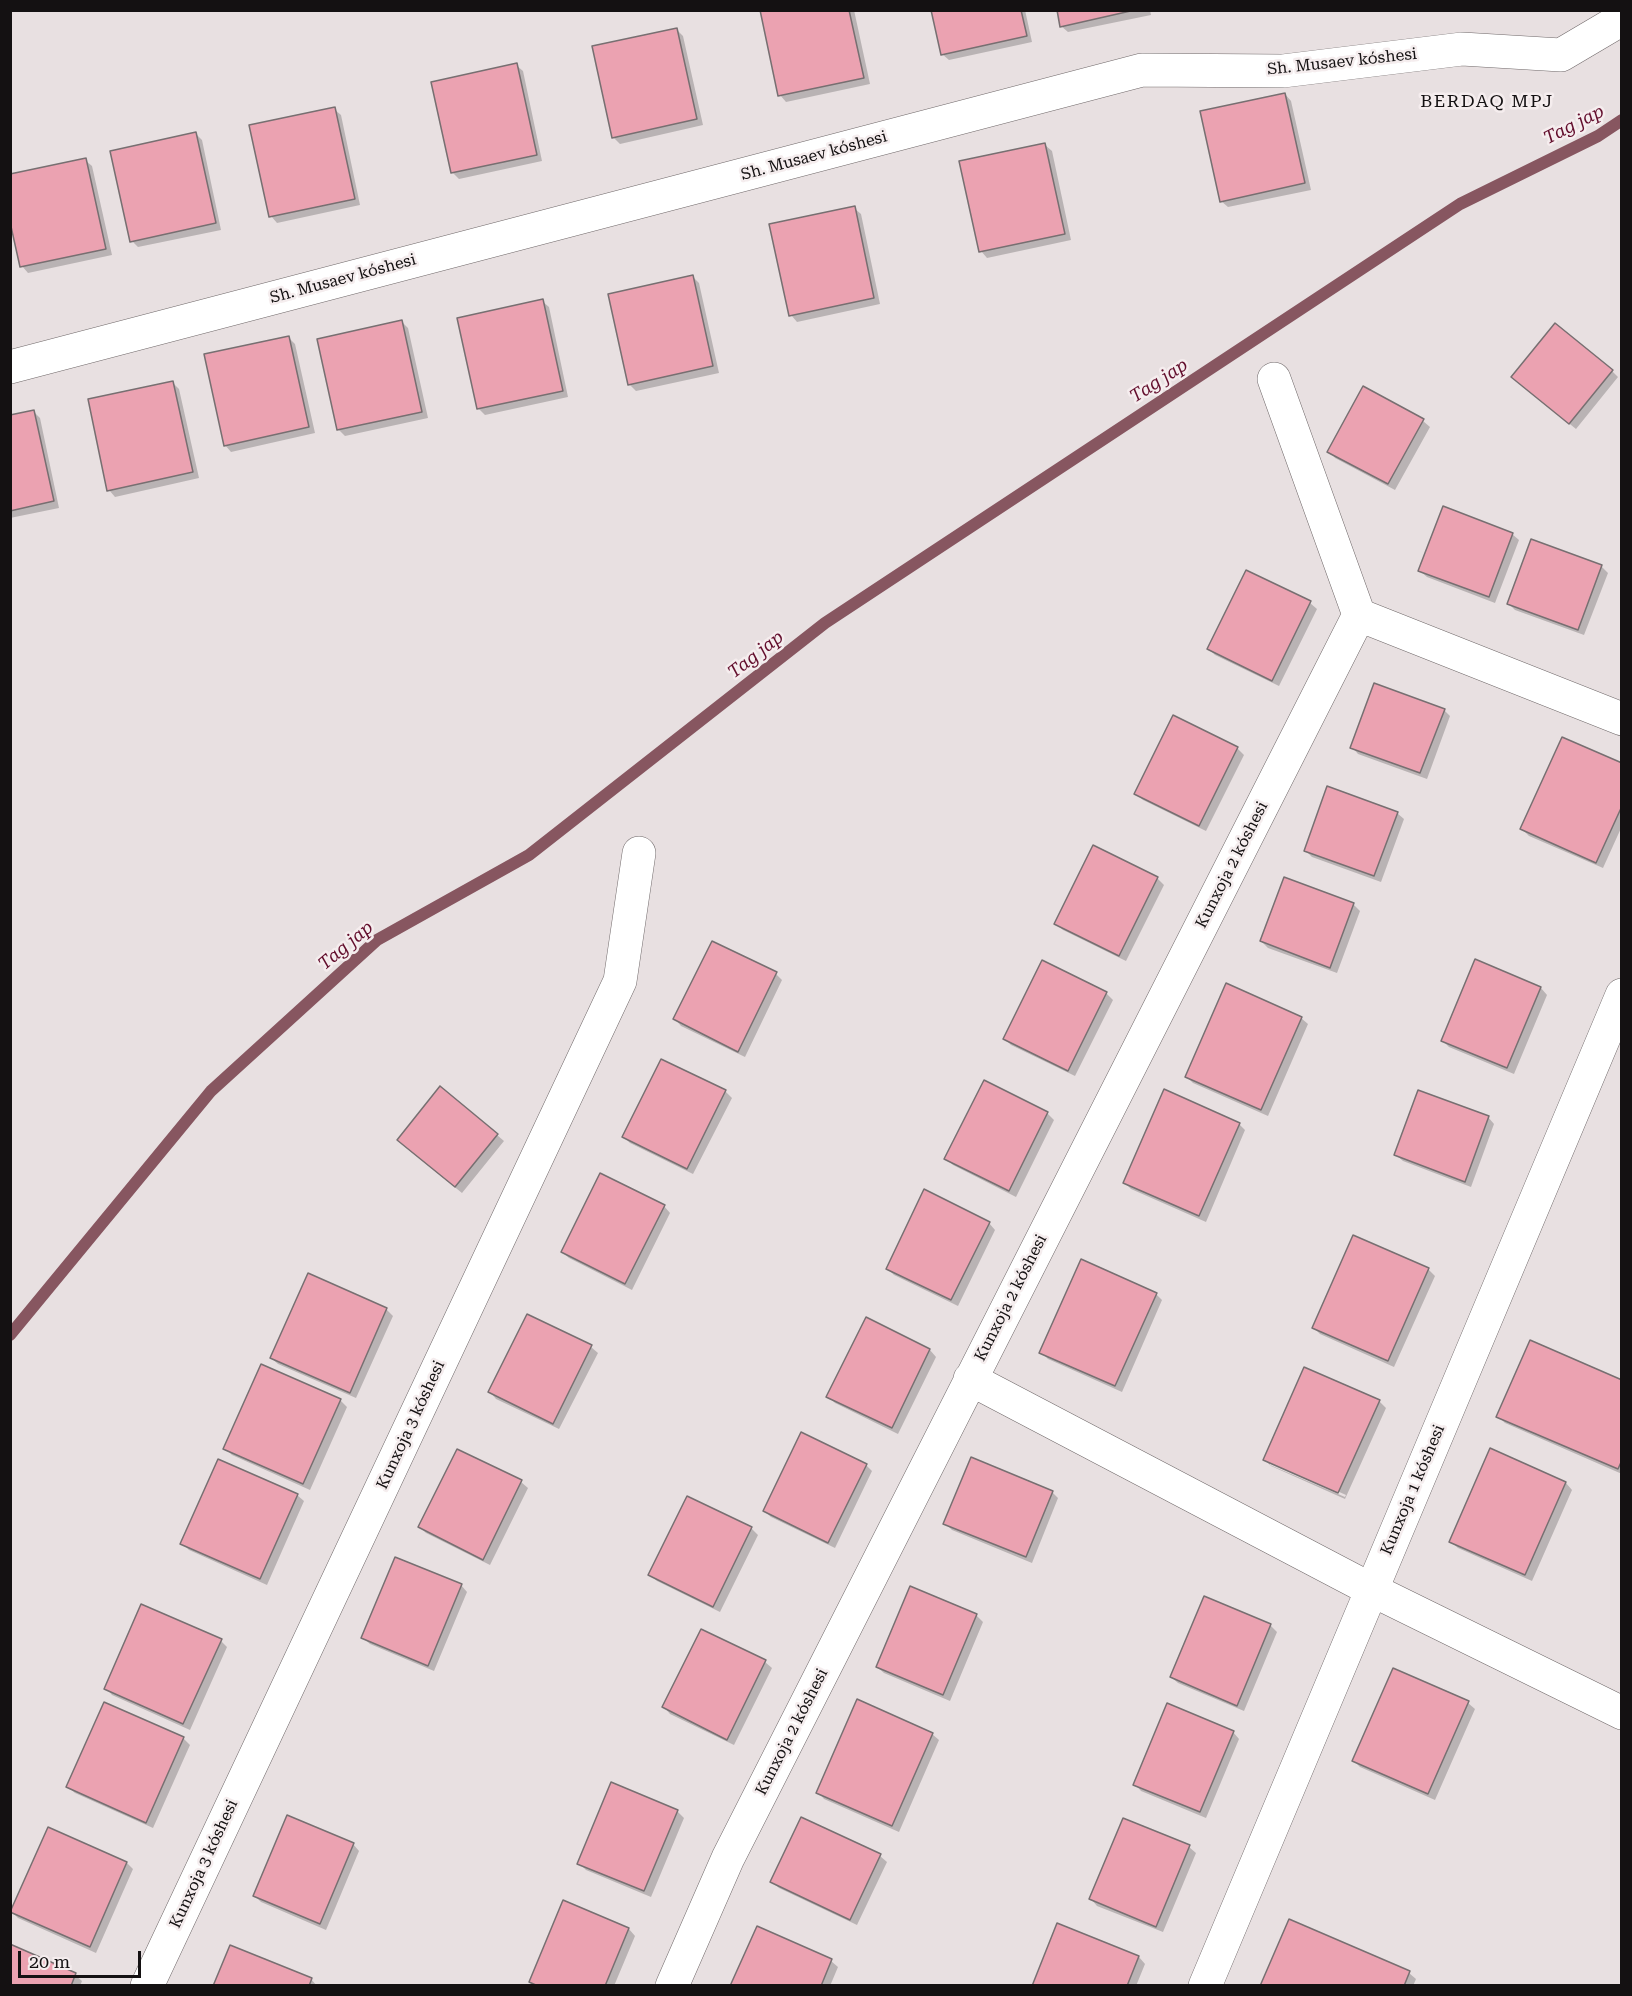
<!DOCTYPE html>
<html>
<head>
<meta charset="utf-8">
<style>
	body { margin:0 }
	#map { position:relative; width:1632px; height:1996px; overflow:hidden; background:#e8e0e1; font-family:"Roboto Serif",serif }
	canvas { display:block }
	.frame { position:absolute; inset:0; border:12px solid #141112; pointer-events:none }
	.scale { position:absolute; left:18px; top:1951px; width:123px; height:27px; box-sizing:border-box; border:3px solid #141112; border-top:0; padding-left:8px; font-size:18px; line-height:21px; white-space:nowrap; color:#141112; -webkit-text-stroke:4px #f5edee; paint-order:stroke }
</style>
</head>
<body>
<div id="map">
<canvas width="1632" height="1996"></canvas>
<div class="frame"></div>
<div class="scale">20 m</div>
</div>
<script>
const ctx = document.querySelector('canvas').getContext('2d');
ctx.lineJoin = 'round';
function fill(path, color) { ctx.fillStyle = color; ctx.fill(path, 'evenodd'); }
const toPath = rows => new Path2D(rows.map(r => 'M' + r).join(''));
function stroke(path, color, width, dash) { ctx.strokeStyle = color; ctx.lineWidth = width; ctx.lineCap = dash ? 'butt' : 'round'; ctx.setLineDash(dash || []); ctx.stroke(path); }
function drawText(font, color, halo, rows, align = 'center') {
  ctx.font = font + ' "Roboto Serif",serif'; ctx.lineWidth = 5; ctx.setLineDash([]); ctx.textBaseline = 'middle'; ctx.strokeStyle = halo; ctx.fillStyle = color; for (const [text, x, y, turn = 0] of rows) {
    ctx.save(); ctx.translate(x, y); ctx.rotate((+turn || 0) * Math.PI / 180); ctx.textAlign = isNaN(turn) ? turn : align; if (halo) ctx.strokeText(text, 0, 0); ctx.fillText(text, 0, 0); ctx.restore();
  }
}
fill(toPath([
	[761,10,854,10,870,84,786,102,780,95],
	[933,10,1025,10,1032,42,949,60,942,54],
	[1058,10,1150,10,1151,15,1068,32,1061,26],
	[677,30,683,36,703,125,620,144,613,137],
	[516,65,523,71,542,161,459,179,452,172],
	[1285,94,1291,101,1311,190,1228,207,1221,201],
	[334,109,341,115,360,205,277,223,271,216],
	[195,133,202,140,221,230,138,247,132,241],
	[1045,145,1052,151,1071,240,987,258,981,251],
	[85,160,92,166,112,255,28,273,22,266],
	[854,208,861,214,880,304,797,322,791,315],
	[693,277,699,283,719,373,636,391,629,384],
	[542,301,549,307,568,397,485,415,478,408],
	[402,322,408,328,428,418,345,436,338,429],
	[289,338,295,344,315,433,231,452,225,445],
	[1612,371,1618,377,1576,429,1519,383],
	[173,383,179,389,199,478,115,497,109,490],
	[1364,388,1423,421,1430,427,1395,490,1335,458,1329,451],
	[33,411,40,418,59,508,10,518,10,416],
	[1512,534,1519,540,1495,603,1427,577,1420,571],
	[1601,566,1608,573,1584,635,1515,610,1509,604],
	[1247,572,1310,603,1317,609,1279,686,1215,655,1209,649],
	[1444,710,1450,716,1427,779,1358,754,1352,747],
	[1174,717,1237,748,1244,755,1206,831,1143,800,1136,794],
	[1622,765,1622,826,1603,868,1529,836,1522,829],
	[1397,813,1404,819,1381,882,1312,857,1305,850],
	[1157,878,1164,885,1126,961,1063,930,1056,924],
	[1353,904,1360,911,1337,973,1268,948,1261,941],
	[1475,961,1541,988,1547,995,1514,1074,1449,1047,1442,1040],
	[776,974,782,980,745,1057,681,1026,675,1019],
	[1106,993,1113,1000,1075,1076,1011,1045,1005,1039],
	[1301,1018,1308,1024,1268,1116,1193,1083,1187,1077],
	[725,1091,732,1098,693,1174,630,1143,624,1137],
	[1047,1113,1054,1120,1016,1197,953,1165,946,1158],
	[1488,1117,1494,1124,1471,1187,1403,1161,1396,1155],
	[1239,1124,1245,1130,1206,1222,1131,1189,1124,1182],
	[497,1135,504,1141,462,1193,405,1147],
	[664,1206,670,1213,632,1290,569,1258,562,1252],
	[989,1223,995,1230,958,1306,894,1275,887,1268],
	[1428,1269,1435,1276,1394,1367,1320,1334,1314,1328],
	[308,1274,386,1309,393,1316,356,1398,278,1364,271,1358],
	[1156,1294,1162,1300,1122,1392,1048,1359,1041,1352],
	[866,1319,930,1350,936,1357,898,1434,835,1403,828,1396],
	[591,1347,598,1353,559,1429,496,1399,490,1392],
	[1622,1381,1622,1474,1505,1423,1498,1416],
	[340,1400,347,1407,310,1490,232,1455,225,1448],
	[1379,1401,1386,1408,1345,1499,1271,1466,1264,1459],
	[1270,1461,1346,1495,1345,1497,1270,1465],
	[1491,1450,1566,1483,1572,1490,1532,1581,1458,1548,1451,1542],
	[866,1465,872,1471,835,1548,771,1517,764,1511],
	[521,1482,528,1488,490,1565,426,1533,420,1527],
	[1052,1492,1058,1498,1032,1563,952,1530,945,1523],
	[297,1495,304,1501,267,1585,189,1550,182,1543],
	[688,1498,752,1529,758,1535,720,1612,657,1581,650,1575],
	[461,1585,467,1592,434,1671,370,1644,363,1638],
	[976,1615,983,1622,950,1701,884,1673,877,1667],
	[1270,1625,1277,1632,1244,1711,1178,1683,1171,1677],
	[221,1641,227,1647,190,1730,112,1695,106,1688],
	[765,1662,772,1668,734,1745,670,1714,664,1707],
	[1394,1670,1468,1703,1475,1709,1435,1800,1360,1767,1354,1761],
	[1233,1732,1239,1739,1206,1818,1141,1791,1135,1784],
	[932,1734,939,1740,899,1832,824,1799,818,1792],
	[183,1738,190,1745,153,1828,75,1793,68,1787],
	[677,1811,684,1818,651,1897,586,1870,579,1863],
	[802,1819,880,1856,887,1862,857,1925,779,1888,772,1882],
	[353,1844,359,1851,326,1930,261,1902,255,1896],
	[1189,1847,1196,1853,1163,1932,1097,1906,1091,1899],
	[127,1863,133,1869,96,1953,18,1918,11,1911],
	[564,1902,629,1929,635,1936,614,1986,535,1986,531,1981],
	[757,1928,831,1961,838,1967,830,1986,732,1986],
	[1139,1957,1145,1964,1136,1986,1033,1986],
	[1409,1973,1416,1979,1413,1986,1262,1986],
	[75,1975,82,1981,80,1986,10,1986],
	[311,1979,317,1986,215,1986]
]), '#0003');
stroke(toPath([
	[10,1335,211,1091,377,940,529,855,825,623,1460,204,1598,136,1622,120]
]), '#875660', 12);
const building = toPath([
	[760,10,849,10,864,78,778,96,760,10],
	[931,10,1021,10,1027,36,941,55,931,10],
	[1057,10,1135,10,1060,27,1057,10],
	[677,28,697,119,612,138,592,46,677,28],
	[517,63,537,155,451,173,431,82,517,63],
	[1285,93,1305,183,1220,202,1200,111,1285,93],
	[335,107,355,199,269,217,249,125,335,107],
	[196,132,216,223,130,242,110,151,196,132],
	[1045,143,1065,234,979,252,959,161,1045,143],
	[86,158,106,249,20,267,10,222,10,174,86,158],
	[855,206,874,298,789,316,769,224,855,206],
	[693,275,713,366,628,385,608,294,693,275],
	[543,299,563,391,477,409,457,318,543,299],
	[402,320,422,412,337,430,317,339,402,320],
	[1555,323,1613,370,1569,424,1511,377,1555,323],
	[289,336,309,427,224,446,204,354,289,336],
	[173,381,193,472,107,491,88,399,173,381],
	[1363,386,1424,419,1388,484,1327,452,1363,386],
	[34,410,54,501,10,511,10,415,34,410],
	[1443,506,1513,533,1489,597,1418,571,1443,506],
	[1531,539,1602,565,1578,630,1507,604,1531,539],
	[1246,570,1311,601,1272,681,1207,649,1246,570],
	[1374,683,1445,709,1420,773,1350,748,1374,683],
	[1173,715,1238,747,1199,826,1134,794,1173,715],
	[1562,737,1622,763,1622,806,1596,863,1520,829,1562,737],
	[1327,786,1398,812,1374,876,1304,851,1327,786],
	[1093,845,1158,877,1119,956,1054,924,1093,845],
	[1284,877,1354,903,1330,968,1260,941,1284,877],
	[712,941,777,972,738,1052,673,1019,712,941],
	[1475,959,1541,987,1507,1068,1441,1041,1475,959],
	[1042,960,1107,992,1068,1071,1003,1039,1042,960],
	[1226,983,1302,1017,1261,1110,1185,1077,1226,983],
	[661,1059,726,1090,687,1169,622,1137,661,1059],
	[984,1080,1048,1112,1009,1191,944,1159,984,1080],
	[440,1086,498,1134,455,1187,397,1140,440,1086],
	[1164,1089,1240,1123,1199,1216,1123,1183,1164,1089],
	[1418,1090,1489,1116,1465,1182,1394,1155,1418,1090],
	[600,1173,665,1205,625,1284,561,1252,600,1173],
	[924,1189,990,1222,951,1300,886,1269,924,1189],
	[1353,1235,1429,1268,1388,1361,1312,1328,1353,1235],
	[1081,1259,1157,1293,1115,1386,1039,1353,1081,1259],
	[308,1273,387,1308,350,1393,270,1358,308,1273],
	[527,1314,592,1345,553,1424,488,1392,527,1314],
	[866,1317,930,1349,892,1428,826,1397,866,1317],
	[1530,1340,1622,1380,1622,1460,1618,1469,1496,1417,1530,1340],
	[261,1364,341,1399,303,1484,223,1449,261,1364],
	[1304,1367,1380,1400,1338,1493,1263,1460,1304,1367],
	[801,1432,867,1464,828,1543,763,1511,801,1432],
	[1490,1448,1566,1482,1525,1575,1449,1542,1490,1448],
	[457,1449,522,1480,483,1560,418,1527,457,1449],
	[971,1457,1053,1491,1026,1557,943,1524,971,1457],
	[218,1459,298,1494,260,1579,180,1544,218,1459],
	[687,1496,752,1527,713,1607,648,1575,687,1496],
	[395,1557,462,1584,428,1666,361,1638,395,1557],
	[910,1586,977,1614,943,1695,876,1667,910,1586],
	[1204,1596,1271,1624,1237,1706,1170,1677,1204,1596],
	[141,1604,222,1639,183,1724,104,1689,141,1604],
	[701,1629,766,1660,727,1740,662,1707,701,1629],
	[1393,1668,1469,1701,1428,1794,1352,1761,1393,1668],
	[857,1699,933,1733,892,1826,816,1793,857,1699],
	[104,1702,184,1737,146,1823,66,1787,104,1702],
	[1167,1703,1234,1731,1200,1812,1133,1785,1167,1703],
	[611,1782,678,1810,644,1891,577,1864,611,1782],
	[287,1815,354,1843,320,1924,253,1896,287,1815],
	[801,1817,881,1854,850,1920,770,1882,801,1817],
	[1123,1818,1190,1845,1156,1927,1089,1899,1123,1818],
	[48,1827,127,1862,90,1947,10,1912,48,1827],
	[563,1900,629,1928,605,1986,538,1986,529,1982,563,1900],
	[1289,1919,1410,1971,1404,1986,1260,1986,1289,1919],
	[1057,1923,1139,1956,1127,1986,1032,1986,1057,1923],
	[757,1926,832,1959,821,1986,730,1986,757,1926],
	[10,1944,76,1973,71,1986,10,1986,10,1944],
	[230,1945,312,1978,309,1986,213,1986,230,1945]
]);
fill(building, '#eba2b1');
stroke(building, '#776f71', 1.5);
const street = toPath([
	[10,367,1142,70,1283,71,1462,49,1561,55,1622,19],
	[1274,379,1359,615,1622,719],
	[970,1379,1372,1590,1622,1713],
	[147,1986,620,981,639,853],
	[672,1986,728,1858,1359,615],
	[1205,1986,1622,995]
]);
stroke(street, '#70696a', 34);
stroke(street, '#fff', 33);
drawText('16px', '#141112', '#f5edee', [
	["Sh. Musaev kóshesi",1342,62,-6],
	["Sh. Musaev kóshesi",814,156,-15],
	["Sh. Musaev kóshesi",343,279,-15],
	["Kunxoja 2 kóshesi",1232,865,-63],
	["Kunxoja 2 kóshesi",1011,1298,-63],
	["Kunxoja 3 kóshesi",411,1425,-65],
	["Kunxoja 1 kóshesi",1413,1490,-67],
	["Kunxoja 2 kóshesi",792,1732,-63],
	["Kunxoja 3 kóshesi",204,1864,-65]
]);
ctx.letterSpacing = '1.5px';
drawText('18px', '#141112', '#f5edee', [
	["BERDAQ MPJ",1487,102]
]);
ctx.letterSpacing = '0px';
drawText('italic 18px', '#630e2d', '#f5edee', [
	["Tag jap",1574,125,-27],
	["Tag jap",1159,381,-33],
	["Tag jap",756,655,-38],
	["Tag jap",346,946,-40]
]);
</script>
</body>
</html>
